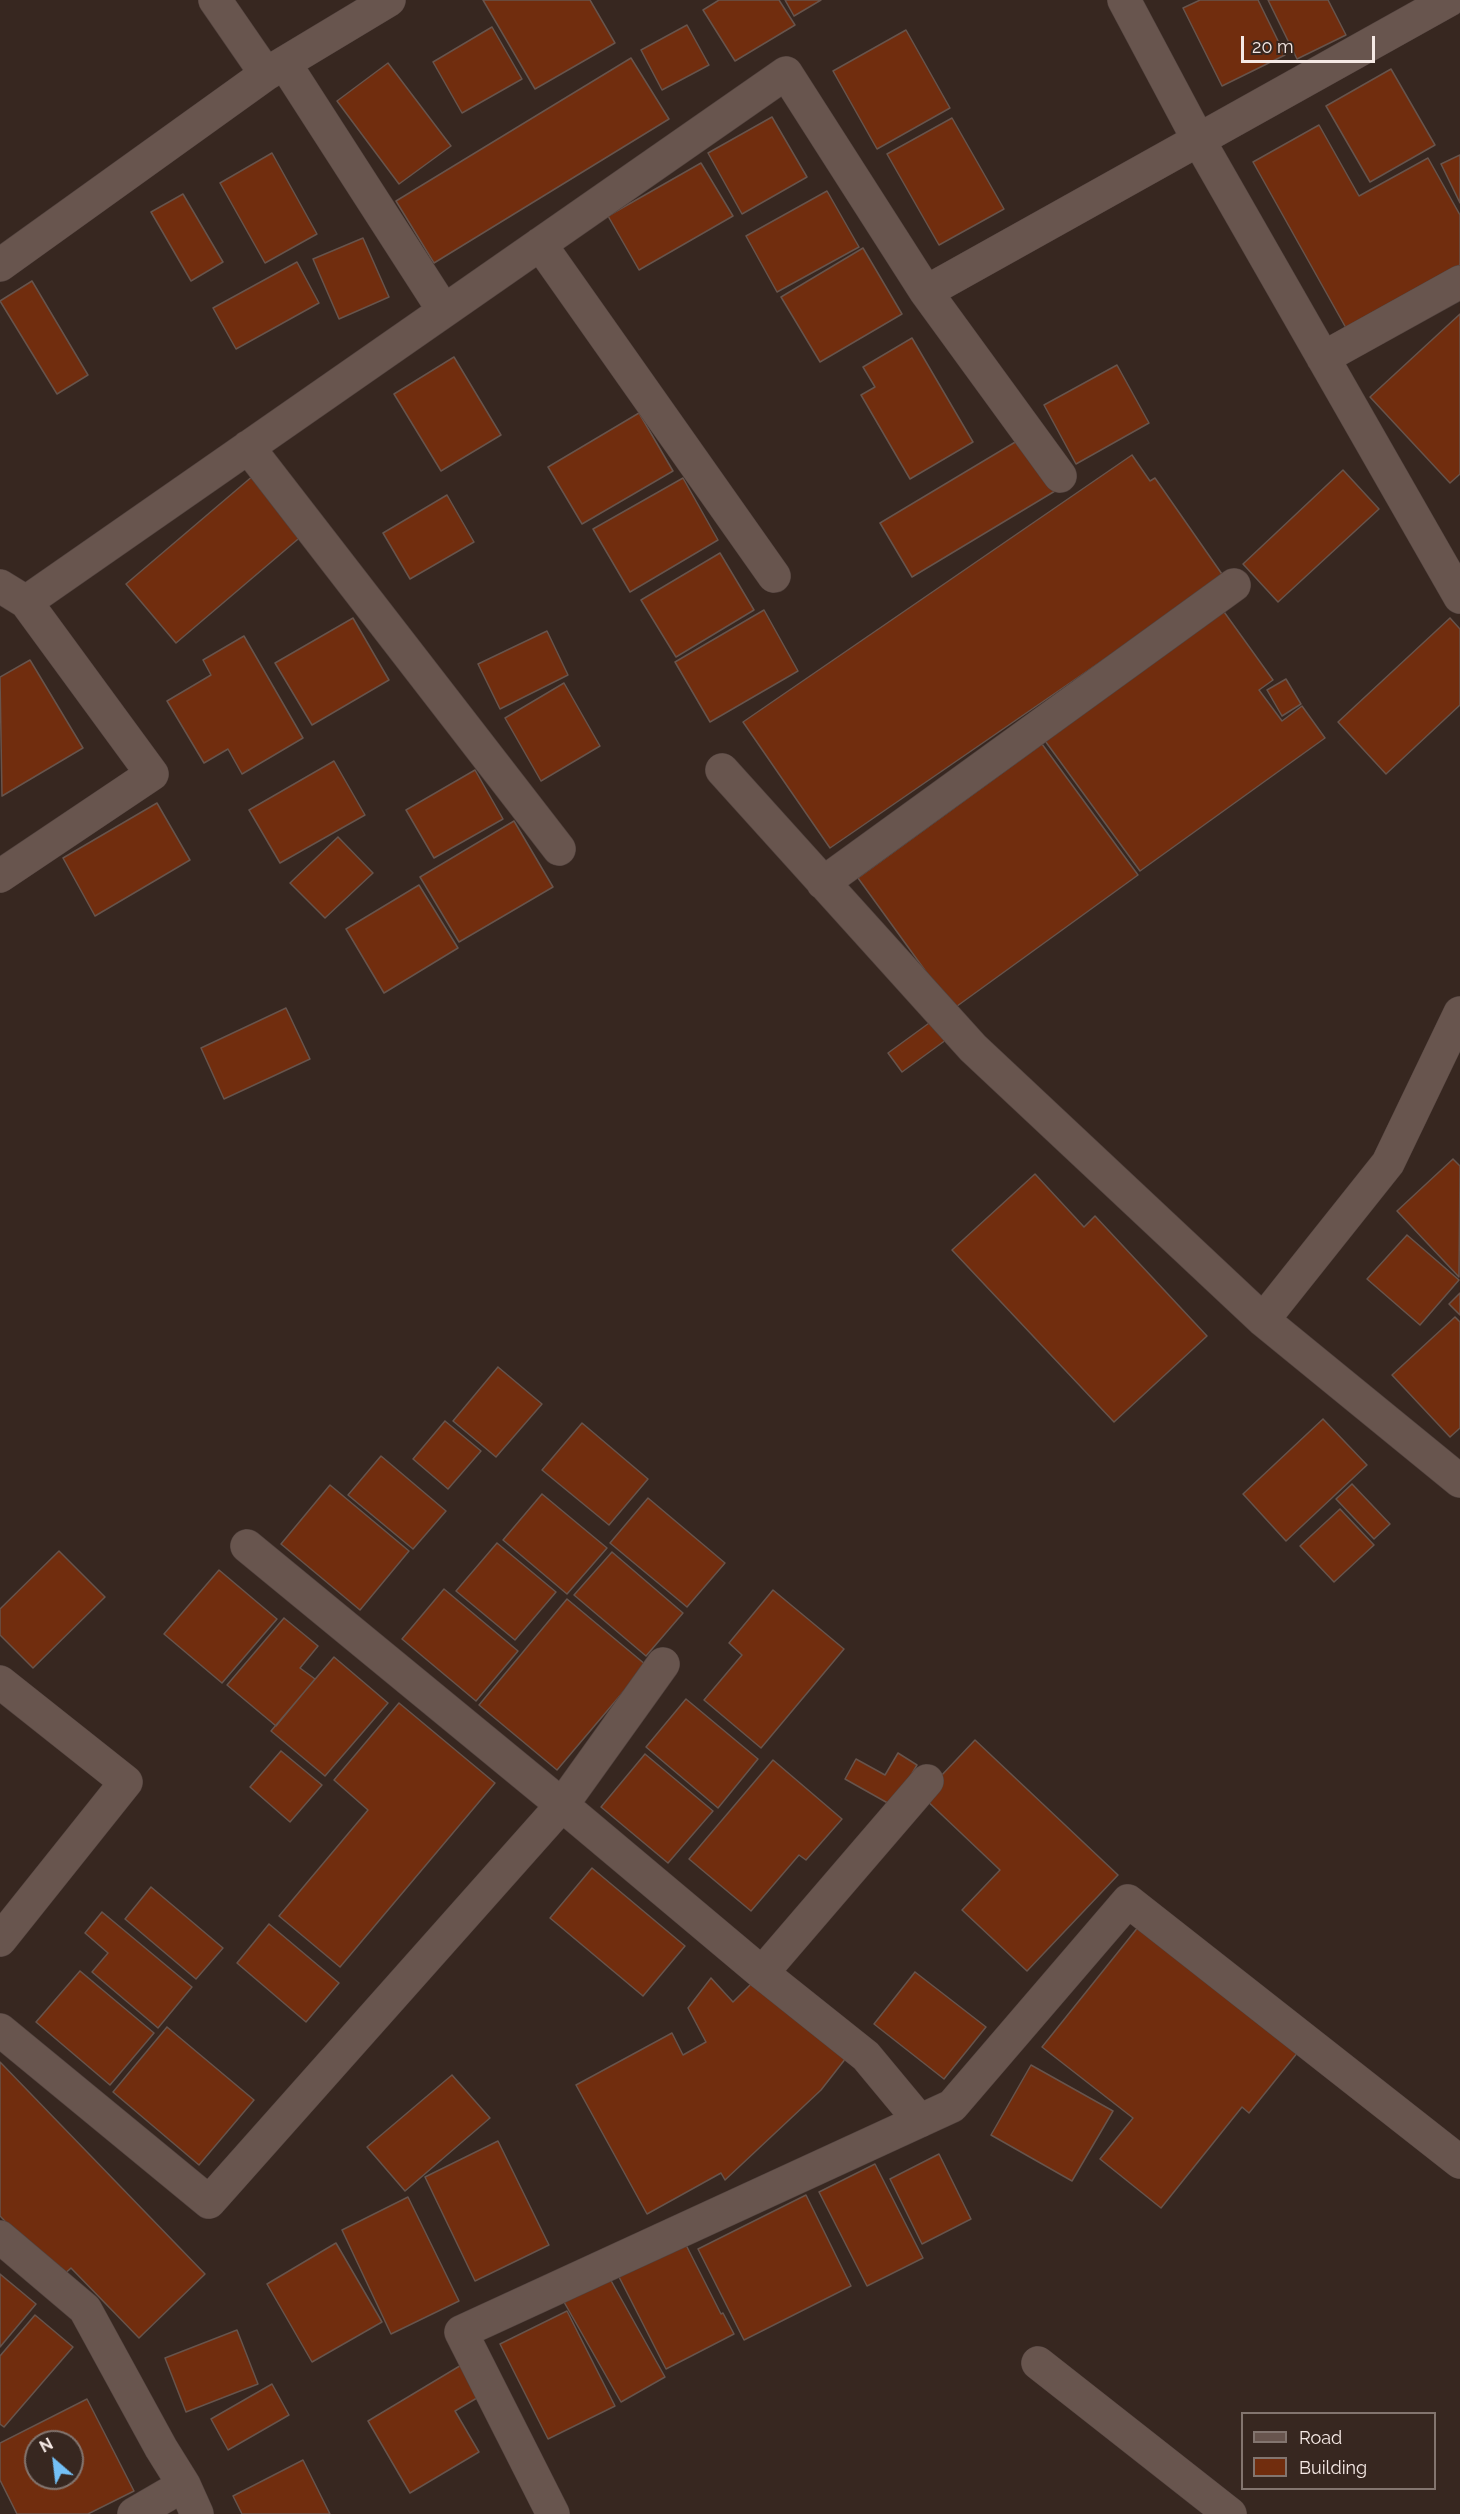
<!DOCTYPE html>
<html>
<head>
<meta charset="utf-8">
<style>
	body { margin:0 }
	#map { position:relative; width:1460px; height:2514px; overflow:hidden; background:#372720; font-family:Raleway,sans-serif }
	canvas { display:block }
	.legend { position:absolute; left:1241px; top:2412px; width:195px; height:78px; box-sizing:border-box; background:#372720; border:2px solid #83756f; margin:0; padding:8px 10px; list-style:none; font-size:18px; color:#f5e9e5 }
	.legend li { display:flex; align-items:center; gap:12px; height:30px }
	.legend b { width:30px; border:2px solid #83756f }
	.north { position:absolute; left:24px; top:2430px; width:60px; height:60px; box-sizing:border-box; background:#372720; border:2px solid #83756f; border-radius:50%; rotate:332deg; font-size:16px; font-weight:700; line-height:24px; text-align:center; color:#f5e9e5 }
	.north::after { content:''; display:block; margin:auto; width:21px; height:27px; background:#74c0f6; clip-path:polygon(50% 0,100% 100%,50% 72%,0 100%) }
	.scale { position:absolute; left:1241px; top:36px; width:134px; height:27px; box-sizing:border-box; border:3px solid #f5e9e5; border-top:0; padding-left:8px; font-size:18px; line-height:21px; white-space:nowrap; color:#f5e9e5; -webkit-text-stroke:4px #372720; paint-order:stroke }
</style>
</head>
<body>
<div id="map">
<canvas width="1460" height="2514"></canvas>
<ul class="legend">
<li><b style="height:8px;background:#68554e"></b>Road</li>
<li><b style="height:16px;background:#712d0e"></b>Building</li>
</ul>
<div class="north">N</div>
<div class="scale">20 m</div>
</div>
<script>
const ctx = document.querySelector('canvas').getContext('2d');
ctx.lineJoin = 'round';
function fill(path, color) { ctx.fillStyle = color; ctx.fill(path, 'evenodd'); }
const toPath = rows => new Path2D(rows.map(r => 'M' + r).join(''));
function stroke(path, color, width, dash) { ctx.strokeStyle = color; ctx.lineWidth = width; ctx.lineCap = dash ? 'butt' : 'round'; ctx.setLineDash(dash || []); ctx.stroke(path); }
const building = toPath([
	[483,0,590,0,615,43,535,89,483,0],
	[719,0,779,0,795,25,735,61,703,10,719,0],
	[785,0,821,0,794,16,785,0],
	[1200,0,1258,0,1285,55,1222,86,1183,8,1200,0],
	[1268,0,1328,0,1346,35,1297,59,1268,0],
	[687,25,709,65,662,90,641,50,687,25],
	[492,27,522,79,462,113,433,62,492,27],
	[906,30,950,108,877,149,833,71,906,30],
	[631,58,669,119,434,263,396,201,631,58],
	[388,63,451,146,399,184,337,101,388,63],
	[1391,69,1435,145,1370,182,1326,106,1391,69],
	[772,117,807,177,742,214,708,153,772,117],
	[952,118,1004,209,939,245,887,154,952,118],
	[1319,125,1359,196,1428,158,1460,215,1460,265,1346,328,1253,162,1319,125],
	[272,153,317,234,265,263,220,183,272,153],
	[1460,155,1460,203,1441,164,1460,155],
	[701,163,733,216,639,270,608,216,701,163],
	[827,191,859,247,777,292,746,236,827,191],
	[183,194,223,262,191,281,151,212,183,194],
	[363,238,389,297,339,319,313,259,363,238],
	[863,248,902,314,820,362,781,297,863,248],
	[297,262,319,303,236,349,213,308,297,262],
	[32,281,88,375,57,394,0,301,32,281],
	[1460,314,1460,474,1450,483,1370,397,1460,314],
	[912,338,973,442,910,479,861,395,875,387,863,367,912,338],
	[454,357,501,435,441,471,394,394,454,357],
	[1117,365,1149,423,1076,464,1044,405,1117,365],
	[639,413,673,471,582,524,548,467,639,413],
	[1022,438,1055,491,912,577,880,523,1022,438],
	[1132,455,1150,481,1155,478,1224,577,830,848,743,722,1132,455],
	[1343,470,1379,509,1278,602,1243,564,1343,470],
	[254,475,304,534,176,643,126,584,254,475],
	[683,478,718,540,630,592,593,529,683,478],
	[447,495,474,542,410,579,383,533,447,495],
	[720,553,754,610,676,657,641,600,720,553],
	[1222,609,1273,680,1259,690,1282,721,1302,706,1325,738,1140,871,1043,738,1222,609],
	[764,610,798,671,710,722,675,662,764,610],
	[353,618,389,680,312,725,275,663,353,618],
	[1450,618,1460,629,1460,705,1386,774,1338,722,1450,618],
	[547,631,568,675,500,709,478,664,547,631],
	[244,636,303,738,242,774,228,749,204,763,167,701,211,675,203,660,244,636],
	[30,660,83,748,2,796,0,677,30,660],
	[1286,679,1301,704,1282,716,1267,690,1286,679],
	[564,683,600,746,541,781,505,718,564,683],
	[1042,744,1138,875,953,1009,858,878,1042,744],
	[334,761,365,815,280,863,249,810,334,761],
	[475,770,503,819,434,858,406,810,475,770],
	[157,803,190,860,95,916,63,858,157,803],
	[514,821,553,887,459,942,420,877,514,821],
	[338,837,373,873,325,918,290,883,338,837],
	[419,885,458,948,384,993,346,929,419,885],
	[286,1008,310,1059,224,1099,201,1048,286,1008],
	[936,1018,950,1037,902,1072,888,1053,936,1018],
	[1453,1159,1460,1166,1459,1277,1397,1211,1453,1159],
	[1035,1174,1084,1227,1095,1216,1207,1336,1114,1422,952,1250,1035,1174],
	[1407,1235,1459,1280,1420,1325,1367,1279,1407,1235],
	[1460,1293,1460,1315,1449,1304,1460,1293],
	[1455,1317,1460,1322,1460,1428,1450,1437,1392,1375,1455,1317],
	[498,1367,542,1404,496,1457,453,1421,498,1367],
	[1323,1419,1367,1465,1286,1541,1243,1494,1323,1419],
	[445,1421,481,1451,448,1489,413,1459,445,1421],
	[582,1423,648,1479,609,1525,542,1470,582,1423],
	[381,1456,446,1511,413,1549,348,1495,381,1456],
	[1352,1484,1390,1524,1374,1539,1336,1499,1352,1484],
	[330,1485,409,1551,360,1610,281,1544,330,1485],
	[542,1494,607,1548,567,1594,503,1540,542,1494],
	[648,1498,725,1563,687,1607,610,1543,648,1498],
	[1340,1509,1374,1545,1334,1582,1300,1546,1340,1509],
	[497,1543,556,1592,515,1640,456,1591,497,1543],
	[59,1551,105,1597,33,1668,0,1635,0,1609,59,1551],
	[612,1552,683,1613,646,1656,574,1595,612,1552],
	[219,1570,277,1619,222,1683,164,1634,219,1570],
	[444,1589,518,1651,476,1701,402,1639,444,1589],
	[773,1590,844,1649,761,1748,704,1700,742,1655,729,1643,773,1590],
	[567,1599,646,1665,557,1770,479,1705,567,1599],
	[284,1618,318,1646,300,1668,315,1679,276,1726,227,1685,284,1618],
	[334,1657,388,1703,325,1776,271,1731,334,1657],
	[686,1699,758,1759,718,1808,646,1747,686,1699],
	[399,1703,495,1783,340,1967,279,1916,368,1810,334,1780,399,1703],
	[975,1740,1118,1875,1027,1971,962,1910,1000,1870,922,1796,975,1740],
	[281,1751,322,1785,290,1822,250,1787,281,1751],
	[898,1753,917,1765,893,1806,845,1779,856,1759,885,1775,898,1753],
	[645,1754,713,1811,668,1863,601,1807,645,1754],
	[773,1760,842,1819,806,1860,799,1855,751,1911,689,1859,773,1760],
	[592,1868,685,1946,643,1996,550,1918,592,1868],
	[151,1887,223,1948,196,1979,125,1919,151,1887],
	[102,1912,192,1987,158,2028,92,1972,108,1953,85,1933,102,1912],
	[269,1924,339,1983,306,2022,237,1963,269,1924],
	[1139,1926,1298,2052,1249,2113,1242,2107,1161,2208,1100,2159,1133,2118,1042,2047,1139,1926],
	[80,1971,154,2033,110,2085,36,2022,80,1971],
	[915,1972,986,2027,944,2079,874,2024,915,1972],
	[711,1978,733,2002,751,1984,846,2058,821,2090,725,2180,721,2173,647,2214,576,2085,672,2033,683,2055,706,2042,688,2008,711,1978],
	[167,2027,254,2100,199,2165,113,2092,167,2027],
	[0,2062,205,2274,139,2338,71,2268,60,2278,0,2216,0,2062],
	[1031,2065,1113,2111,1072,2181,991,2135,1031,2065],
	[452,2075,490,2118,405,2191,367,2147,452,2075],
	[498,2141,549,2245,475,2281,425,2177,498,2141],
	[939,2154,971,2219,922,2244,890,2179,939,2154],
	[875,2164,923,2258,867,2286,819,2192,875,2164],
	[806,2195,851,2286,744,2340,698,2249,806,2195],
	[408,2197,459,2301,391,2334,342,2230,408,2197],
	[684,2241,721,2314,723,2313,734,2334,666,2369,618,2275,684,2241],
	[336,2243,382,2322,312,2362,267,2284,336,2243],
	[0,2274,36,2304,0,2347,0,2274],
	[609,2277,665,2377,621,2402,564,2302,609,2277],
	[567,2311,615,2406,548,2439,500,2344,567,2311],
	[35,2315,73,2347,4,2427,0,2424,0,2356,35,2315],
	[237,2330,258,2384,186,2412,165,2358,237,2330],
	[463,2364,482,2395,455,2411,479,2452,410,2493,368,2421,463,2364],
	[272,2384,289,2415,228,2450,211,2419,272,2384],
	[87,2399,134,2491,88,2514,17,2514,0,2480,0,2443,87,2399],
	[36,2442,72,2442,72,2478,36,2478,36,2442],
	[303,2460,330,2514,242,2514,233,2496,303,2460]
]);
fill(building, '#712d0e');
stroke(building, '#67544c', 1.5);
const minor = toPath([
	[215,0,266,74],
	[1124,0,1198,139,1460,597],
	[285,64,444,311],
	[540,244,774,576],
	[0,265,266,74,389,0],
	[926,292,1060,476],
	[1323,358,1460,282],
	[248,447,559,849],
	[0,586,26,602,786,73,926,292,1449,0],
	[722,770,973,1048,1263,1320,1460,1481],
	[0,876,152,774,26,602],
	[823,883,1234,585],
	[1263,1320,1388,1163,1460,1013],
	[247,1546,562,1805,762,1973,866,2056,920,2121],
	[0,1682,126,1782,0,1940],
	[762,1973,927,1781],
	[0,2030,209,2202,562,1805,663,1664],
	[0,2237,85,2309,161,2448,184,2485,197,2514],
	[1038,2363,1230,2514],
	[134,2514,184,2485],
	[553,2514,461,2332,952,2106,1128,1901,1460,2162]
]);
stroke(minor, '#52433f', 34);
stroke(minor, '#68554e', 33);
</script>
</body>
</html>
